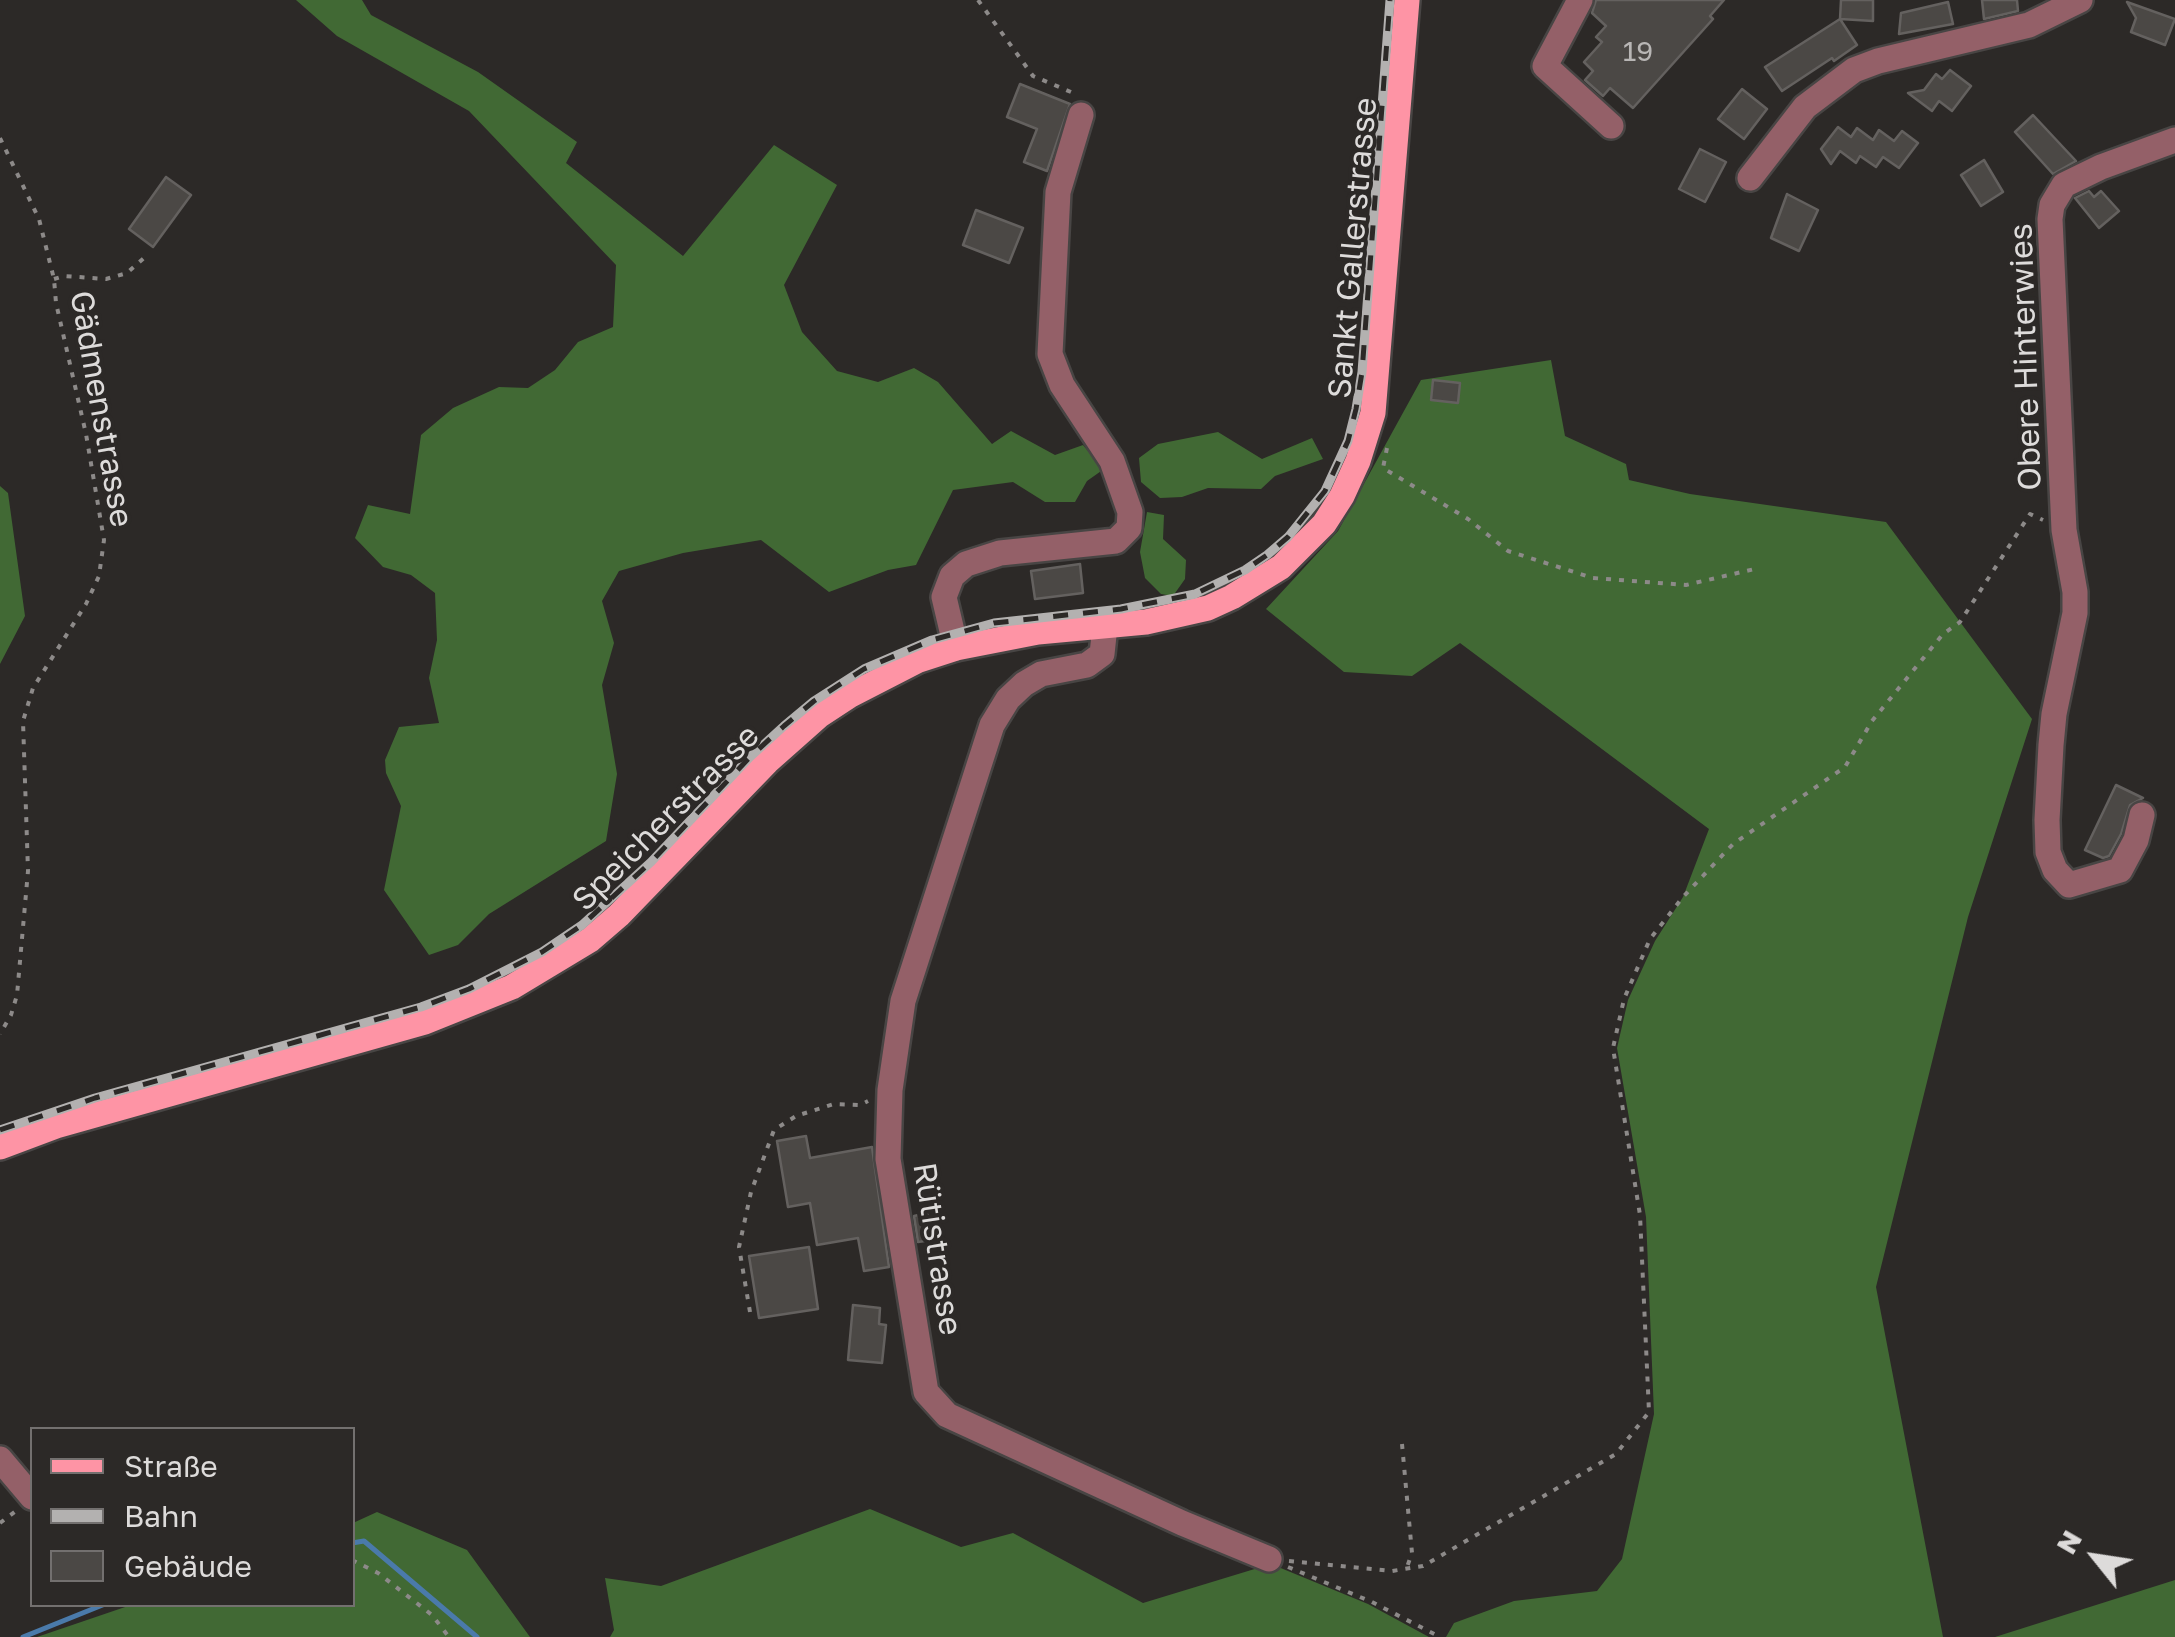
<!DOCTYPE html>
<html>
<head>
<meta charset="utf-8">
<style>
	body { margin:0 }
	#map { position:relative; width:2175px; height:1637px; overflow:hidden; background:#2c2927; font-family:"Golos Text",sans-serif }
	canvas { display:block }
	.legend { position:absolute; left:30px; top:1427px; width:325px; height:180px; box-sizing:border-box; background:#2c2927; border:2px solid #73706f; margin:0; padding:12px 18px; list-style:none; font-size:30px; color:#dddbda }
	.legend li { display:flex; align-items:center; gap:20px; height:50px }
	.legend b { width:50px; border:2px solid #73706f }
	.north { position:absolute; left:2045px; top:1507px; width:100px; height:100px; -webkit-text-stroke:8px #2c2927; paint-order:stroke; rotate:300deg; font-size:28px; font-weight:700; line-height:40px; text-align:center; color:#dddbda }
	.north::after { content:''; display:block; margin:auto; width:35px; height:45px; background:#dddbda; clip-path:polygon(50% 0,100% 100%,50% 72%,0 100%) }
</style>
</head>
<body>
<div id="map">
<canvas width="2175" height="1637"></canvas>
<ul class="legend">
<li><b style="height:12px;background:#fe94a5"></b>Straße</li>
<li><b style="height:12px;background:#b3b1b0"></b>Bahn</li>
<li><b style="height:28px;background:#4b4845"></b>Gebäude</li>
</ul>
<div class="north">N</div>
</div>
<script>
const ctx = document.querySelector('canvas').getContext('2d');
ctx.lineJoin = 'round';
function fill(path, color) { ctx.fillStyle = color; ctx.fill(path, 'evenodd'); }
const toPath = rows => new Path2D(rows.map(r => 'M' + r).join(''));
function stroke(path, color, width, dash) { ctx.strokeStyle = color; ctx.lineWidth = width; ctx.lineCap = dash ? 'butt' : 'round'; ctx.setLineDash(dash || []); ctx.stroke(path); }
function drawText(font, color, halo, rows, align = 'center') {
  ctx.font = font + ' "Golos Text",sans-serif'; ctx.lineWidth = 8; ctx.setLineDash([]); ctx.textBaseline = 'middle'; ctx.strokeStyle = halo; ctx.fillStyle = color; for (const [text, x, y, turn = 0] of rows) {
    ctx.save(); ctx.translate(x, y); ctx.rotate((+turn || 0) * Math.PI / 180); ctx.textAlign = isNaN(turn) ? turn : align; if (halo) ctx.strokeText(text, 0, 0); ctx.fillText(text, 0, 0); ctx.restore();
  }
}
fill(toPath([
	[296,0,362,0,371,15,478,72,577,142,566,163,683,256,774,145,837,185,784,285,802,332,837,371,878,382,914,368,938,382,992,444,1011,431,1055,455,1083,445,1104,469,1087,481,1075,502,1045,502,1013,482,953,490,916,565,888,570,829,592,761,540,683,553,619,571,602,601,614,643,602,685,617,774,606,841,489,914,458,945,429,955,384,890,401,806,386,773,385,760,399,727,439,723,429,678,437,640,435,593,411,575,383,567,355,538,368,505,410,514,421,435,453,408,499,387,528,388,555,370,578,342,613,327,616,265,469,111,337,36],
	[1551,360,1565,436,1626,464,1629,480,1690,494,1886,522,2032,719,1968,917,1876,1287,1943,1637,1446,1637,1454,1623,1514,1601,1597,1591,1622,1559,1654,1414,1646,1217,1617,1048,1628,1000,1655,941,1683,897,1709,829,1460,643,1412,676,1344,672,1266,609,1338,531,1421,380],
	[1218,432,1262,459,1312,438,1323,459,1275,476,1261,489,1208,488,1182,497,1160,498,1141,482,1139,458,1158,444],
	[0,486,8,493,25,616,0,664],
	[1147,512,1164,515,1163,539,1186,560,1185,579,1173,596,1161,594,1145,578,1140,552],
	[870,1509,961,1547,1013,1533,1143,1603,1271,1564,1368,1604,1429,1637,610,1637,614,1630,605,1578,661,1586],
	[377,1512,467,1550,530,1637,37,1637,131,1605,352,1604,353,1523],
	[2175,1580,2175,1637,1995,1637]
]), '#416934');
stroke(toPath([
	[352,1543,364,1541,477,1637],
	[23,1637,105,1604]
]), '#4a7aaa', 5);
const building = toPath([
	[1596,0,1724,0,1710,16,1713,19,1633,108,1610,88,1603,96,1585,80,1593,71,1584,62,1602,42,1596,37,1606,26,1592,13,1596,0],
	[1841,0,1873,0,1873,21,1840,19,1841,0],
	[1982,0,2017,0,2018,11,1984,19,1982,0],
	[1948,2,1953,24,1899,34,1901,13,1948,2],
	[2127,2,2175,19,2165,45,2131,32,2136,18,2127,2],
	[1840,19,1857,45,1834,61,1832,58,1782,91,1765,67,1840,19],
	[1950,70,1971,86,1952,111,1939,101,1932,111,1908,93,1924,90,1936,74,1942,79,1950,70],
	[1020,84,1070,104,1047,171,1024,162,1037,129,1007,117,1020,84],
	[1742,89,1767,109,1744,139,1718,119,1742,89],
	[2033,115,2076,161,2053,174,2015,132,2033,115],
	[1838,127,1851,137,1857,128,1873,140,1879,130,1894,141,1902,131,1918,143,1899,168,1883,157,1876,167,1860,156,1856,163,1840,151,1831,164,1821,149,1838,127],
	[1700,149,1726,162,1705,202,1679,189,1700,149],
	[1984,160,2003,192,1981,206,1961,175,1984,160],
	[166,177,191,195,153,247,129,229,166,177],
	[2089,191,2094,197,2101,191,2119,211,2099,228,2075,198,2089,191],
	[1787,194,1818,210,1799,251,1771,238,1787,194],
	[976,210,1023,228,1009,263,963,245,976,210],
	[1433,380,1460,383,1458,403,1431,400,1433,380],
	[1080,564,1083,593,1035,599,1031,571,1080,564],
	[2116,785,2143,798,2130,805,2121,834,2109,856,2103,858,2085,850,2116,785],
	[806,1136,810,1158,872,1147,889,1267,864,1271,858,1238,817,1245,810,1203,788,1207,777,1141,806,1136],
	[927,1213,932,1240,918,1242,914,1216,927,1213],
	[809,1247,818,1309,759,1318,749,1256,809,1247],
	[853,1305,880,1308,879,1324,886,1325,882,1363,848,1360,853,1305]
]);
fill(building, '#4b4845');
stroke(building, '#64615f', 2.5);
const minor = toPath([
	[1580,0,1545,66,1611,126],
	[1750,178,1805,107,1854,70,1878,61,2029,25,2080,0],
	[1105,626,1102,654,1087,665,1041,674,1024,684,1008,699,992,725,903,1001,890,1090,888,1159,926,1392,947,1415,1182,1523,1269,1559],
	[956,648,944,597,952,576,966,564,1000,553,1116,541,1129,528,1130,512,1112,461,1062,385,1050,354,1058,192,1081,115],
	[2142,815,2136,840,2120,870,2069,885,2055,870,2048,852,2047,820,2051,745,2054,714,2075,613,2075,592,2064,530,2050,219,2052,205,2064,185,2101,167,2175,140],
	[0,1459,32,1497]
]);
const major = toPath([
	[0,1147,56,1126,425,1022,512,987,590,940,619,915,767,762,820,715,849,696,919,660,956,648,1038,632,1146,622,1208,608,1232,597,1281,567,1324,524,1342,496,1358,461,1373,413,1407,0]
]);
stroke(minor, '#484544', 30);
stroke(major, '#484544', 30);
stroke(toPath([
	[978,0,1033,76,1078,95],
	[0,138,39,219,54,279,56,303,86,434,104,540,99,576,86,604,33,688,23,721,28,871,17,995,11,1015,0,1034],
	[54,279,64,276,106,279,127,273,145,257],
	[1387,448,1383,468,1468,519,1508,551,1593,578,1686,585,1759,568],
	[750,1312,739,1247,751,1192,774,1130,796,1116,834,1104,860,1105,868,1101],
	[1402,1444,1412,1553,1407,1567],
	[0,1523,16,1511],
	[352,1560,378,1573,432,1615,449,1637],
	[1289,1561,1392,1571,1423,1566,1616,1454,1649,1412,1640,1215,1613,1048,1624,999,1650,939,1683,897,1733,844,1845,767,1872,721,1943,634,1960,622,2030,514,2043,520],
	[1288,1567,1372,1602,1440,1637]
]), '#8d8a89', 4, [5, 8]);
stroke(minor, '#946068', 25);
stroke(major, '#fe94a5', 25);
const rail = toPath([
	[0,1130,95,1098,421,1007,469,989,542,952,582,925,651,862,750,757,784,726,814,701,864,669,932,640,994,623,1121,609,1195,594,1245,570,1267,555,1288,537,1325,491,1348,441,1356,409,1362,372,1390,0]
]);
stroke(rail, '#b3b1b0', 9);
stroke(rail, '#2c2927', 5, [15]);
drawText('28px', '#b8b6b5', null, [
	["19",1638,52]
]);
drawText('32px', '#dddbda', '#2c2927', [
	["Sankt Gallerstrasse",1353,248,-85],
	["Obere Hinterwies",2026,357,-92],
	["Gädmenstrasse",101,409,80],
	["Speicherstrasse",666,818,-45],
	["Rütistrasse",937,1249,81]
]);
</script>
</body>
</html>
